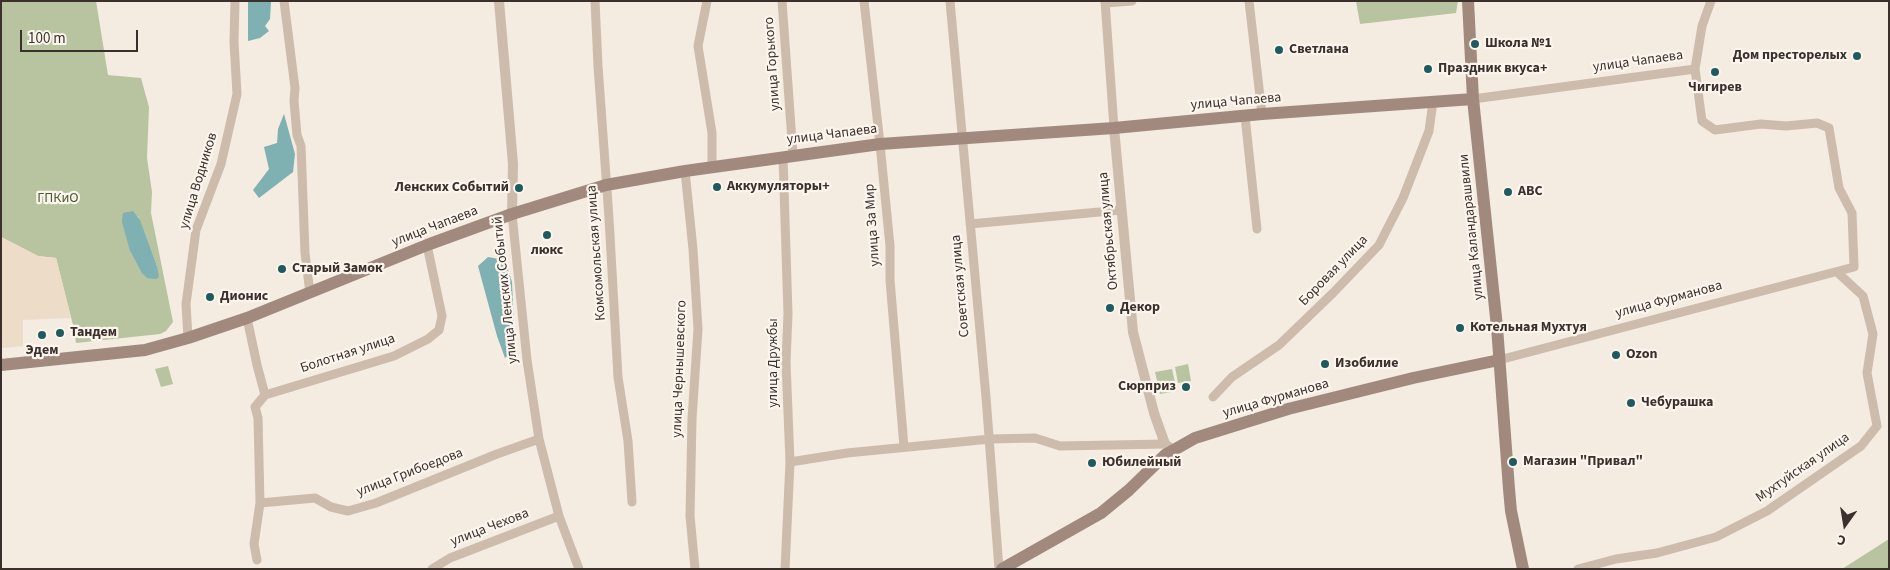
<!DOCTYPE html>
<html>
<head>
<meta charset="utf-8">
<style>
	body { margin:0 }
	#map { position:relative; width:1890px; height:570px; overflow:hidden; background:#f4ebe1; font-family:"Source Sans 3",sans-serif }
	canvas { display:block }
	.frame { position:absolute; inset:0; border:2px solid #3b302b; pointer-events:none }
	.north { position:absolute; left:1820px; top:500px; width:50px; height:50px; -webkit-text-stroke:4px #fbf5ee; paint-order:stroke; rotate:193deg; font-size:14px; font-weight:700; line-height:20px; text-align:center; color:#3b302b }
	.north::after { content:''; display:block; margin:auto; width:18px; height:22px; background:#3b302b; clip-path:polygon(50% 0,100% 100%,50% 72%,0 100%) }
	.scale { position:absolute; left:20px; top:30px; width:118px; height:22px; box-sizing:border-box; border:2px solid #3b302b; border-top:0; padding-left:6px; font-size:15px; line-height:18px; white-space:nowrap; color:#3b302b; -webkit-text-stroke:4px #fbf5ee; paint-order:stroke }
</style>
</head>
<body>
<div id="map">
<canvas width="1890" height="570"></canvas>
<div class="frame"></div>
<div class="north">С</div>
<div class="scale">100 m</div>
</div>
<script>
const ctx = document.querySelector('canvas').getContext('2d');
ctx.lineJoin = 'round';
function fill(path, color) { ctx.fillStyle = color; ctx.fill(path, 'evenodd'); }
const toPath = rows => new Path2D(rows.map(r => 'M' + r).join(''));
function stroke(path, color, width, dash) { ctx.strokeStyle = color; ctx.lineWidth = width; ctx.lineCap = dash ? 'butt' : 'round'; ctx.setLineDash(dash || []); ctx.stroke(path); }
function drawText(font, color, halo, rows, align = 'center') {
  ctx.font = font + ' "Source Sans 3",sans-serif'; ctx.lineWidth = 4.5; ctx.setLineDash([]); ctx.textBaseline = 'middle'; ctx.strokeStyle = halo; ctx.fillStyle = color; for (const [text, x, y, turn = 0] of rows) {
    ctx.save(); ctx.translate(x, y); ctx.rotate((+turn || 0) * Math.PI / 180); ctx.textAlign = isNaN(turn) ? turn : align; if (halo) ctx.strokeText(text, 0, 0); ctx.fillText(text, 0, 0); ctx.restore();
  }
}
fill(toPath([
	[1,1,96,1,108,75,141,78,149,107,147,158,152,192,151,213,173,322,166,331,160,334,76,343,74,329,56,258,38,256,1,237],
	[138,216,157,266,141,272,130,251],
	[1356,1,1458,1,1456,13,1360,24],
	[1188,364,1191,381,1178,383,1175,367],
	[168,366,173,384,161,387,155,369],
	[1172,369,1177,391,1160,394,1155,372],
	[1889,539,1889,569,1842,569]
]), '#b8c4a0');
fill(toPath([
	[1,237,38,256,56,258,71,318,23,320,23,346,1,348]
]), '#ecdcc8');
fill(toPath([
	[248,1,271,2,270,19,265,26,269,31,260,38,248,41],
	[284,114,295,154,293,172,259,198,253,190,269,169,264,147,277,143,278,129],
	[133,211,140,220,157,266,159,277,156,279,147,278,141,272,130,251,122,222,123,213],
	[488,257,505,260,512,282,515,349,505,358,497,336,478,266]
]), '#7fb0b2');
stroke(toPath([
	[284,1,295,88,294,101,297,135,301,146,305,253,310,293],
	[595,1,598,66,609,218,618,377,628,441,632,502],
	[707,1,698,46,712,133,712,167],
	[782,1,793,155],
	[864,1,880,144,890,246,890,280,904,447],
	[950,1,986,397,999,569],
	[1105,1,1114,128],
	[1249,1,1262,114],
	[1105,3,1132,1],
	[1473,99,1695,69],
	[1245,116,1257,229],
	[783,157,788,314,786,362,790,462,785,569],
	[685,171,693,249,698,329,692,419,690,516,695,569],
	[512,214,527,360,539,439,559,516,579,569],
	[970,224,1121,210],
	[247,318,257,365,265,395,255,407,258,418,260,503,254,544,257,560],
	[188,338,186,304,196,230,221,164,237,94,234,42,235,1],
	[1499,360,1854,267,1852,213,1839,188,1829,128,1817,123,1786,126,1761,124,1715,130,1702,121,1695,69,1702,26,1711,1],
	[265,395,394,356,428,339,439,330,442,316,427,245],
	[1213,397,1232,377,1279,345,1333,293,1379,245,1403,198,1429,131,1433,102],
	[790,462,847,453,990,439,1035,438,1060,446,1165,444],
	[260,503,315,498,331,507,348,511,376,503,497,454,539,439],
	[432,569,450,558,559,516],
	[1578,569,1616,559,1657,553,1716,537,1767,511,1861,446,1877,426,1867,373,1873,334,1863,296,1837,272]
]), '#cdbbac', 9);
stroke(toPath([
	[499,1,513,164,512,214],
	[1114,128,1133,332,1154,413,1165,444,1173,450]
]), '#cdbbac', 10);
stroke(toPath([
	[1468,1,1473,99,1497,327,1509,489,1511,511,1523,569],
	[1,365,145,350,188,338,247,318,427,245,512,214,606,185,685,171,880,144,1114,128,1262,114,1473,99],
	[1002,569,1101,513,1129,490,1165,455,1195,438,1288,409,1413,378,1499,360]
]), '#a18a7d', 12);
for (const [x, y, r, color] of [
	[1475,44,5,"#1f5a5e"],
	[1279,50,5,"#1f5a5e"],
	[1857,56,5,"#1f5a5e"],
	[1428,69,5,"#1f5a5e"],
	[1715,72,5,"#1f5a5e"],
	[717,187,5,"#1f5a5e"],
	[519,188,5,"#1f5a5e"],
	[1508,192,5,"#1f5a5e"],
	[547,235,5,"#1f5a5e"],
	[282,269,5,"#1f5a5e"],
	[210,297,5,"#1f5a5e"],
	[1110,308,5,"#1f5a5e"],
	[1460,328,5,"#1f5a5e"],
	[60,333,5,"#1f5a5e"],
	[42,335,5,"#1f5a5e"],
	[1616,355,5,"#1f5a5e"],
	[1325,364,5,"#1f5a5e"],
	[1186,387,5,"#1f5a5e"],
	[1631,403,5,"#1f5a5e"],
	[1513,462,5,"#1f5a5e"],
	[1092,463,5,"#1f5a5e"]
]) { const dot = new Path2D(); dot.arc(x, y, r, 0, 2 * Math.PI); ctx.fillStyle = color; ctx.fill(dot); stroke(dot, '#fbf5ee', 2); }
drawText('bold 14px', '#3b302b', '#fbf5ee', [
	["Школа №1",1485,44],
	["Светлана",1289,50],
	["Дом престорелых",1847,56,"right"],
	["Праздник вкуса+",1438,69],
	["Чигирев",1715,88,"center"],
	["Аккумуляторы+",727,187],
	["Ленских Событий",509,188,"right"],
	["ABC",1518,192],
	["люкс",547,251,"center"],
	["Старый Замок",292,269],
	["Дионис",220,297],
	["Декор",1120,308],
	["Котельная Мухтуя",1470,328],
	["Тандем",70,333],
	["Эдем",42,351,"center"],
	["Ozon",1626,355],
	["Изобилие",1335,364],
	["Сюрприз",1176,387,"right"],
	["Чебурашка",1641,403],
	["Магазин \"Привал\"",1523,462],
	["Юбилейный",1102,463]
], 'left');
drawText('14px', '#3b302b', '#fbf5ee', [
	["улица Чапаева",1638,62,-8],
	["улица Горького",773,64,-94],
	["улица Чапаева",1236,102,-5],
	["улица Чапаева",832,135,-7],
	["улица Водников",199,181,-73],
	["улица За Мир",873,225,-94],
	["улица Чапаева",435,227,-21],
	["улица Каландарашвили",1472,227,-96],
	["Октябрьская улица",1109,231,-95],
	["Комсомольская улица",597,253,-94],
	["Боровая улица",1334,271,-46],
	["Советская улица",961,286,-95],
	["улица Ленских Событий",506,290,-96],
	["улица Фурманова",1669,300,-15],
	["Болотная улица",348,354,-18],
	["улица Дружбы",774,363,-90],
	["улица Чернышевского",680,369,-88],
	["улица Фурманова",1276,399,-16],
	["Мухтуйская улица",1803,468,-35],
	["улица Грибоедова",410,473,-21],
	["улица Чехова",490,528,-21]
]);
drawText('14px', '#4a5a2e', '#fbf5ee', [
	["ГПКиО",58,199]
]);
</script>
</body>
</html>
